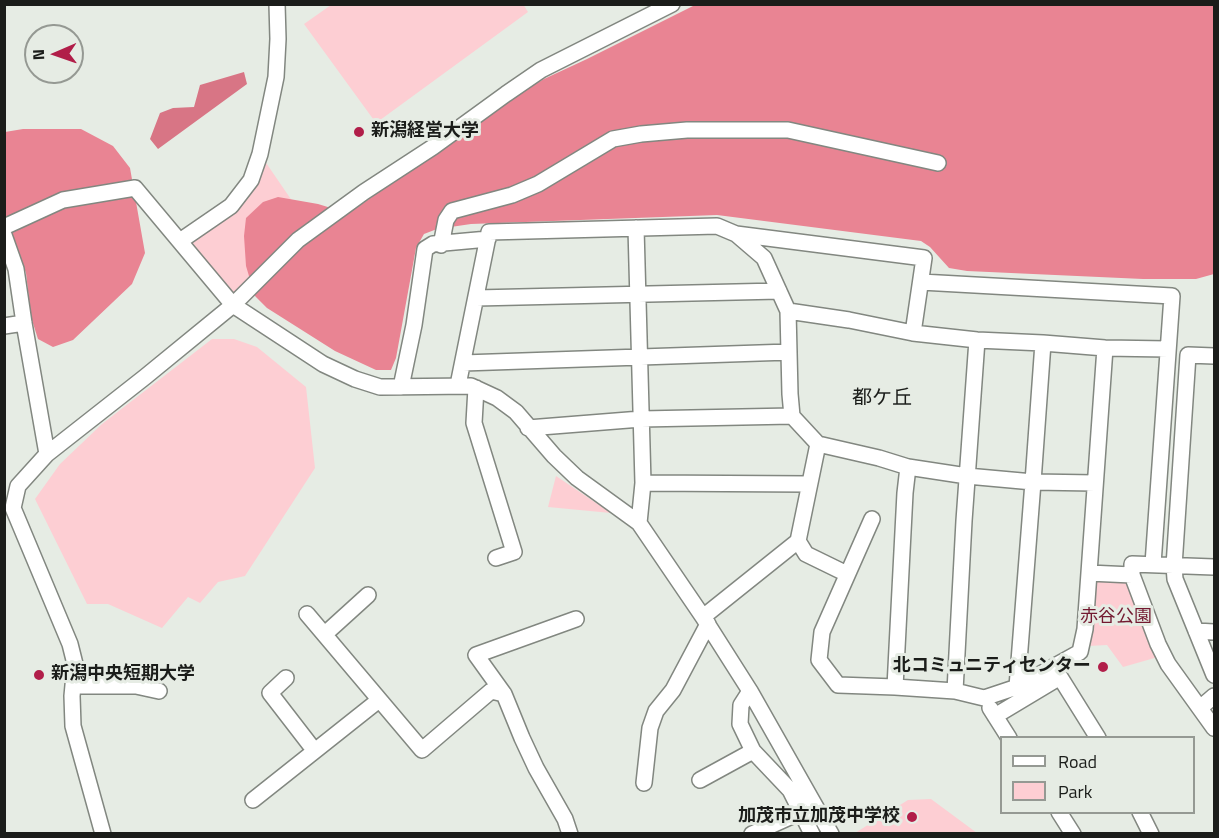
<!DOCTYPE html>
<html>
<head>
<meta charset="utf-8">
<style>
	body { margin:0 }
	#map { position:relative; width:1219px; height:838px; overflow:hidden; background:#e6ece4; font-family:"Titillium Web",sans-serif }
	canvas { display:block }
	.frame { position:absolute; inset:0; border:6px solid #1b1d1a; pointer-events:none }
	.legend { position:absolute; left:1000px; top:736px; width:195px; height:78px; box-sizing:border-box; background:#e6ece4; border:2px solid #959993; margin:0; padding:8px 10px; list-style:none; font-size:18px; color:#1b1d1a }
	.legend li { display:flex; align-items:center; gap:12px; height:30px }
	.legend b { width:30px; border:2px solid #959993 }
	.north { position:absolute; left:24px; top:24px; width:60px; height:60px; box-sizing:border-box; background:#e6ece4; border:2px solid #959993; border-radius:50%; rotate:268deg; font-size:16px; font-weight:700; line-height:24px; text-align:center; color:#1b1d1a }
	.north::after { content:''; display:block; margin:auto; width:21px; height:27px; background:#b11e49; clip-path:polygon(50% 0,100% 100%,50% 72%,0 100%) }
</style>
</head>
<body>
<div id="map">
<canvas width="1219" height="838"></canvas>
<div class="frame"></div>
<ul class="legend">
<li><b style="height:8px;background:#fff"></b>Road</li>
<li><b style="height:16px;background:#fdced3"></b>Park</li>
</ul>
<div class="north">N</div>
</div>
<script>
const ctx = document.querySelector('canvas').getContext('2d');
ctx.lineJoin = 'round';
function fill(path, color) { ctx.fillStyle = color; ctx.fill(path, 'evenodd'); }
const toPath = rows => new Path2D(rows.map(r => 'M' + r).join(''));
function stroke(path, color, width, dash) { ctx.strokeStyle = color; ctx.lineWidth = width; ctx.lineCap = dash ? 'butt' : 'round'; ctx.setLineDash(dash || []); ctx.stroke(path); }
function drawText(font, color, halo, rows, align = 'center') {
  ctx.font = font + ' "Titillium Web","Noto Sans JP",sans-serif'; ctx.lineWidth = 6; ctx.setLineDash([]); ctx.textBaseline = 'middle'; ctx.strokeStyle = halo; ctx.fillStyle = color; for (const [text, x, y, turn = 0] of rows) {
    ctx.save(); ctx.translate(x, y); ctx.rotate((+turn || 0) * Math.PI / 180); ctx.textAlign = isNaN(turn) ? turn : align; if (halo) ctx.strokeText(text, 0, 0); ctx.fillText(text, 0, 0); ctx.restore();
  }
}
fill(toPath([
	[331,5,523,4,528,12,376,123,304,24],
	[260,154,312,230,233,305,180,241,231,206],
	[212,339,234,339,257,347,306,387,315,468,245,576,218,582,200,603,188,597,162,628,108,604,87,604,35,499,60,464,102,424],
	[556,476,611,513,548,507],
	[1092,577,1130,578,1158,657,1123,667,1107,645,1088,646],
	[931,799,977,833,855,833,908,800]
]), '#fdced3');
fill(toPath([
	[695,5,1214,5,1214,274,1196,279,1143,279,967,271,949,268,930,247,921,241,717,215,471,224,437,229,424,234,416,248,396,358,391,370,376,370,335,351,267,308,255,296,246,266,244,236,246,218,263,202,278,197,318,204,331,208,355,209,510,99,544,79,587,59],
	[23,129,81,129,113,146,130,168,145,253,132,284,73,340,53,347,38,339,31,317,26,273,5,218,5,132]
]), '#e98493');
fill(toPath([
	[244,72,247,84,158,149,150,139,160,113,173,108,194,107,200,85]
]), '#d87585');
const minor = toPath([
	[4,227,63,200,135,188,233,305,323,364,355,379,380,387,471,386,497,398,516,412,554,456,577,478,639,523,703,617,750,691,831,834],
	[636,228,643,483,639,523],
	[736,234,764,258,788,311,790,394,792,416,818,444,879,458,908,467,967,476,1033,482,1095,483],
	[4,235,16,269,24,323,47,454],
	[180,241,231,206,251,180,260,154,276,77,278,39,277,4],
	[441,245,446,220,452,211,512,195,538,184,613,139,641,134,687,130,788,130,938,163],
	[921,282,1172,296,1153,564],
	[476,298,779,291],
	[788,311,849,320,913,333,977,340,1043,343,1105,348,1168,349],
	[4,326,24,323],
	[1214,356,1188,355,1174,566,1175,579,1214,675],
	[463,363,789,352],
	[458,385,489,232,717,226,736,234,924,258,913,333],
	[401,387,414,325,425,249,433,244,488,239],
	[476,388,474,423,514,552,496,558],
	[528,428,641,419,792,416],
	[908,467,905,493,895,687,955,691,984,698,1017,687,1033,482,1043,343],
	[643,483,809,484],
	[872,519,822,632,819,660,838,685,895,687],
	[798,541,806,554,847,574],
	[1214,567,1132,564,1132,575,1158,644,1168,664,1214,728],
	[1089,573,1132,575],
	[307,614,422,750,491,691,504,694,522,738,536,768,565,819,570,834],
	[703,617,798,541,818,444],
	[1196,631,1214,632],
	[325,634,368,595],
	[286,678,270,693,314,750],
	[73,686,136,686,159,691],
	[1017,687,1080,652,1085,629,1105,348],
	[750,691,741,705,740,724,753,751,790,790,812,834],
	[955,691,964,521,977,340],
	[504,694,476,655,576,619],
	[990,708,1009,738],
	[1200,708,1214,696],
	[995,716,1060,677,1098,738],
	[700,780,753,751],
	[644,783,650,728,656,711,673,690,708,624],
	[253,800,379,700],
	[1059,812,1073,834],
	[1140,812,1151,834],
	[103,834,73,726,72,696,75,664,70,644,13,508,18,486,47,454,145,377,233,305,298,240,364,192,433,147,506,94,541,70,672,4],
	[752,834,801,812]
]);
stroke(minor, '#828780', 18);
stroke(minor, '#fff', 15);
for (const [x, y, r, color] of [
	[359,132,6,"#b11e49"],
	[1103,667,6,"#b11e49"],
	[39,675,6,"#b11e49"],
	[912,817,6,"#b11e49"]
]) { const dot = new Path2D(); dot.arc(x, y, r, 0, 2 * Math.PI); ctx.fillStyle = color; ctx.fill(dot); stroke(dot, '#e6ece4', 2); }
drawText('bold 18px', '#1b1d1a', '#e6ece4', [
	["新潟経営大学",371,132],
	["北コミュニティセンター",1091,667,"right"],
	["新潟中央短期大学",51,675],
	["加茂市立加茂中学校",900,817,"right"]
], 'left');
drawText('18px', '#731930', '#e6ece4', [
	["赤谷公園",1116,618]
]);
drawText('20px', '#1b1d1a', '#e6ece4', [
	["都ケ丘",882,399]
]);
</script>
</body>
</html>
